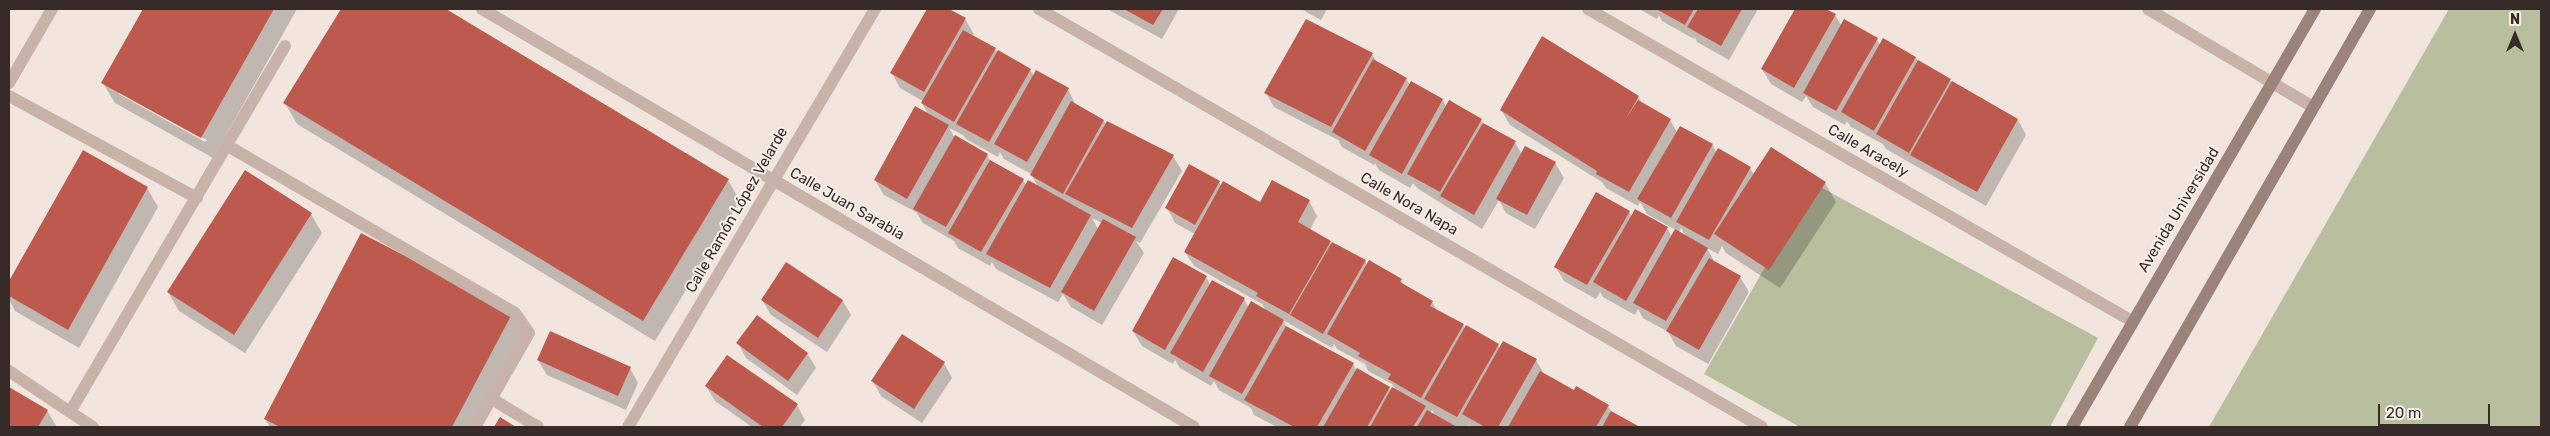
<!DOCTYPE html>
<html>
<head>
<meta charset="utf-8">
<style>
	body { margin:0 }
	#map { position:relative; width:2550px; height:436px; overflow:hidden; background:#f1e5dd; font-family:Rubik,sans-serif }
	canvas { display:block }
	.frame { position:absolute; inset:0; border:10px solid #362b29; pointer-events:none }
	.north { position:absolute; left:2490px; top:10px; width:50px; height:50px; -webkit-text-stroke:4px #f8efe9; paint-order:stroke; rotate:0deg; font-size:14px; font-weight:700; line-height:20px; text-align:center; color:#362b29 }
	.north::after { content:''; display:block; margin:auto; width:18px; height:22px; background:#362b29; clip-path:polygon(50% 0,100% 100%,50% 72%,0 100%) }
	.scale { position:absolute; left:2378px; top:404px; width:112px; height:22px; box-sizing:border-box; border:2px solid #362b29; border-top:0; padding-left:6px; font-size:15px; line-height:18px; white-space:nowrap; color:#362b29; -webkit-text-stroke:4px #f8efe9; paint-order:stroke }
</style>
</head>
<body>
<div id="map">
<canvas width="2550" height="436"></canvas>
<div class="frame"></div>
<div class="north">N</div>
<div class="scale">20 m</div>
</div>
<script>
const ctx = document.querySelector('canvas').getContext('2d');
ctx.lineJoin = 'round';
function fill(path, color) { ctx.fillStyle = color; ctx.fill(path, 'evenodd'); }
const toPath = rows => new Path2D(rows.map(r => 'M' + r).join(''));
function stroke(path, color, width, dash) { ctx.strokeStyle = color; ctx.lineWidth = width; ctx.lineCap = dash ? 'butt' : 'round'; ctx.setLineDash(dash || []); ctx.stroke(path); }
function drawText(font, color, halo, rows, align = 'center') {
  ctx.font = font + ' Rubik,sans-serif'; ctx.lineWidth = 4; ctx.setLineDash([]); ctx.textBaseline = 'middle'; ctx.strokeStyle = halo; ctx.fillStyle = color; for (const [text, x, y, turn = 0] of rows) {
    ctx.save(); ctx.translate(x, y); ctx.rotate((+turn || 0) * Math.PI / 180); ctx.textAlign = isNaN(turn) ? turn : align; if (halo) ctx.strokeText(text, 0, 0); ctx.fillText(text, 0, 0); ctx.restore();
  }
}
fill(toPath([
	[2449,9,2541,9,2541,427,2209,427],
	[1813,183,2098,338,2050,427,1800,427,1704,374]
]), '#b8bf9e');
fill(toPath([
	[145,9,297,9,213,158,115,103,103,83],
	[119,91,207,140,205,142,119,94],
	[342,9,444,9,728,180,740,201,655,341,297,124,285,103],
	[929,9,946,9,965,19,974,34,972,36,995,49,998,53,1030,70,1034,76,1037,72,1068,89,1076,106,1104,121,1106,125,1173,156,1182,171,1140,243,1136,241,1144,253,1102,325,1071,307,1063,294,1058,302,996,269,992,262,990,266,958,248,954,241,923,223,916,212,884,195,875,180,929,116,922,103,923,101,900,88,892,73],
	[949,128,963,135,966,139,998,157,1000,152,1004,159,1031,174,1038,187,1027,186,1023,180,991,162,987,155,955,138],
	[1092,218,1102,223,1098,229],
	[1107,9,1179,9,1162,39],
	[1301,9,1327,9,1321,20],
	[1639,9,1758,9,1729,60,1697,42,1695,37,1694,39,1662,21,1659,15,1657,19],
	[1796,9,1824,9,1835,15,1842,26,1877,39,1880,45,1915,58,1952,82,2018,120,2026,135,1986,206,1886,149,1883,144,1851,127,1847,121,1845,125,1813,107,1806,96,1802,102,1771,84,1762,69],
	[1307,21,1372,54,1377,63,1406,79,1410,85,1411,82,1443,100,1446,107,1481,120,1484,125,1515,142,1522,155,1555,163,1564,178,1535,229,1506,213,1499,200,1482,229,1417,188,1413,183,1410,188,1379,170,1375,163,1374,165,1342,147,1338,140,1274,107,1266,93],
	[1638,97,1642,103,1670,120,1677,132,1712,145,1717,153,1750,168,1754,175,1771,149,1825,183,1836,202,1780,288,1726,253,1722,246,1718,254,1707,248,1715,263,1740,277,1749,292,1708,364,1676,346,1668,332,1643,318,1638,309,1635,315,1603,297,1600,292,1596,299,1564,281,1555,266,1629,212,1632,217,1667,228,1672,237,1676,230,1647,214,1640,202,1638,206,1606,188,1602,182,1510,125,1501,110],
	[1681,228,1686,237,1679,233],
	[83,152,147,188,158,207,79,348,15,311,9,300,9,284],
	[1219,182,1221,186,1261,203,1309,201,1317,216,1310,230,1332,245,1365,261,1367,265,1401,280,1404,286,1432,302,1438,312,1463,325,1465,329,1498,345,1500,349,1536,360,1544,374,1575,391,1608,406,1612,413,1637,427,1471,427,1469,425,1468,427,1277,427,1254,415,1251,408,1219,390,1214,381,1211,386,1180,368,1175,360,1173,364,1142,346,1133,331,1206,277,1210,284,1244,299,1249,308,1267,312,1262,304,1194,266,1185,252,1195,234,1175,223,1167,208],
	[1283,320,1332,348,1334,344,1337,349,1365,364,1368,371,1392,384,1396,391,1391,392,1389,388,1357,371,1353,364,1287,328],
	[1432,410,1435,416,1430,413],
	[311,214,322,233,245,353,179,311,168,292],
	[762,300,842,300,851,315,827,352,771,315],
	[512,313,524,334,475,427,270,427,265,419],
	[738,343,807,353,816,368,797,395,746,358],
	[538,360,630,368,638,383,626,410,547,375],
	[944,363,952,378,922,423,881,396,873,381],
	[706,386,797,405,805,420,800,427,752,427,715,401],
	[9,388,47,411,57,427,9,427]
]), '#0003');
fill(toPath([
	[143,9,274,9,201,138,101,83],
	[341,9,446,9,729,179,643,321,283,103],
	[927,9,949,9,966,18,924,92,890,73],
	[1124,9,1163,9,1153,25],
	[1656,9,1694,9,1685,25],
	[1698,9,1742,9,1721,46,1687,27],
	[1795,9,1826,9,1836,14,1794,88,1761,69],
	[1306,19,1373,53,1331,127,1264,93],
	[1844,19,1878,38,1836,111,1803,93],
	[963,30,996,48,954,122,921,103],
	[1542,36,1639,96,1625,120,1638,100,1671,119,1629,192,1596,174,1597,171,1500,110],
	[1883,38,1916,57,1874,131,1841,112],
	[998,50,1031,69,989,142,956,124],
	[1373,59,1407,78,1365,151,1332,132],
	[1918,60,1951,79,1909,153,1876,134],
	[1036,70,1069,88,1027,162,994,144],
	[1411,81,1443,99,1402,174,1369,155],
	[1952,81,2018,119,1977,192,1910,155],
	[1449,100,1482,119,1440,192,1407,174],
	[1071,101,1104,120,1063,194,1030,175],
	[915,106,949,125,907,199,874,180],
	[1107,121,1174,155,1132,228,1065,194],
	[1483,123,1516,141,1474,215,1440,196],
	[1680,126,1713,144,1671,218,1637,199],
	[955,135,988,154,946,227,913,209],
	[1525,146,1556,162,1527,215,1496,199],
	[1771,147,1826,182,1769,270,1714,234],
	[1718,148,1751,167,1709,240,1676,222],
	[83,150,148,187,68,330,9,296,9,281],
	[990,160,1024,179,981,252,948,233],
	[1189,164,1220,181,1195,225,1165,208],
	[245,170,312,213,234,335,167,292],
	[1028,180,1091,215,1050,288,986,254],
	[1272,180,1310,200,1298,222,1331,241,1289,314,1256,296,1258,293,1184,252,1223,181,1260,202],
	[1596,192,1630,211,1587,285,1554,267],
	[1635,209,1668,227,1626,301,1593,282],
	[1103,219,1136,237,1094,311,1061,292],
	[1675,229,1708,248,1666,321,1633,303],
	[361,233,513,312,452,427,280,427,264,419],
	[1332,242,1366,260,1323,334,1290,315],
	[1173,257,1207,276,1165,350,1132,331],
	[1709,258,1741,276,1699,350,1666,331],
	[1369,260,1402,279,1400,282,1433,301,1430,306,1464,324,1421,398,1388,379,1391,374,1358,356,1360,353,1327,334],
	[786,262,843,300,818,338,761,300],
	[1212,280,1245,298,1203,372,1170,353],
	[1251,301,1284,320,1242,394,1209,376],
	[757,315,808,353,788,381,736,343],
	[1466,325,1499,344,1457,417,1424,399],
	[1286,326,1354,363,1317,427,1294,427,1244,400],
	[550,331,631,367,618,396,537,360],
	[902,334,945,362,914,409,871,381],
	[1503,341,1537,359,1498,427,1485,427,1462,414],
	[727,355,798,404,782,427,763,427,705,386],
	[1357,368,1390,387,1367,427,1323,427],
	[1540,371,1574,390,1576,386,1609,405,1596,427,1508,427],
	[9,387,48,410,38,427,9,427],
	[1392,387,1426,406,1413,427,1370,427],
	[1427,410,1457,427,1417,427],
	[1611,411,1640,427,1602,427],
	[500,417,516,427,494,427]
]), '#be594e');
stroke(toPath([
	[482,9,1194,427],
	[1039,9,1762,427],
	[1588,9,2132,321],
	[2148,9,2313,107],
	[9,96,197,198],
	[228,146,515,313,529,333,475,427],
	[9,371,70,412,285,46],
	[492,399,538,427],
	[70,412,93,427],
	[628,427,875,9]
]), '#c8b3aa', 12);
stroke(toPath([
	[9,83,52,9]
]), '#c8b3aa', 12);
stroke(toPath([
	[2072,427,2315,9],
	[2130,427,2370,9]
]), '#9b827b', 12);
drawText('15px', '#362b29', '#f8efe9', [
	["Calle Aracely",1868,151,30],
	["Calle Juan Sarabia",847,204,30],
	["Calle Nora Napa",1409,204,30],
	["Calle Ramón López Velarde",737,210,-60],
	["Avenida Universidad",2179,210,-59]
]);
</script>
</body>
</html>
